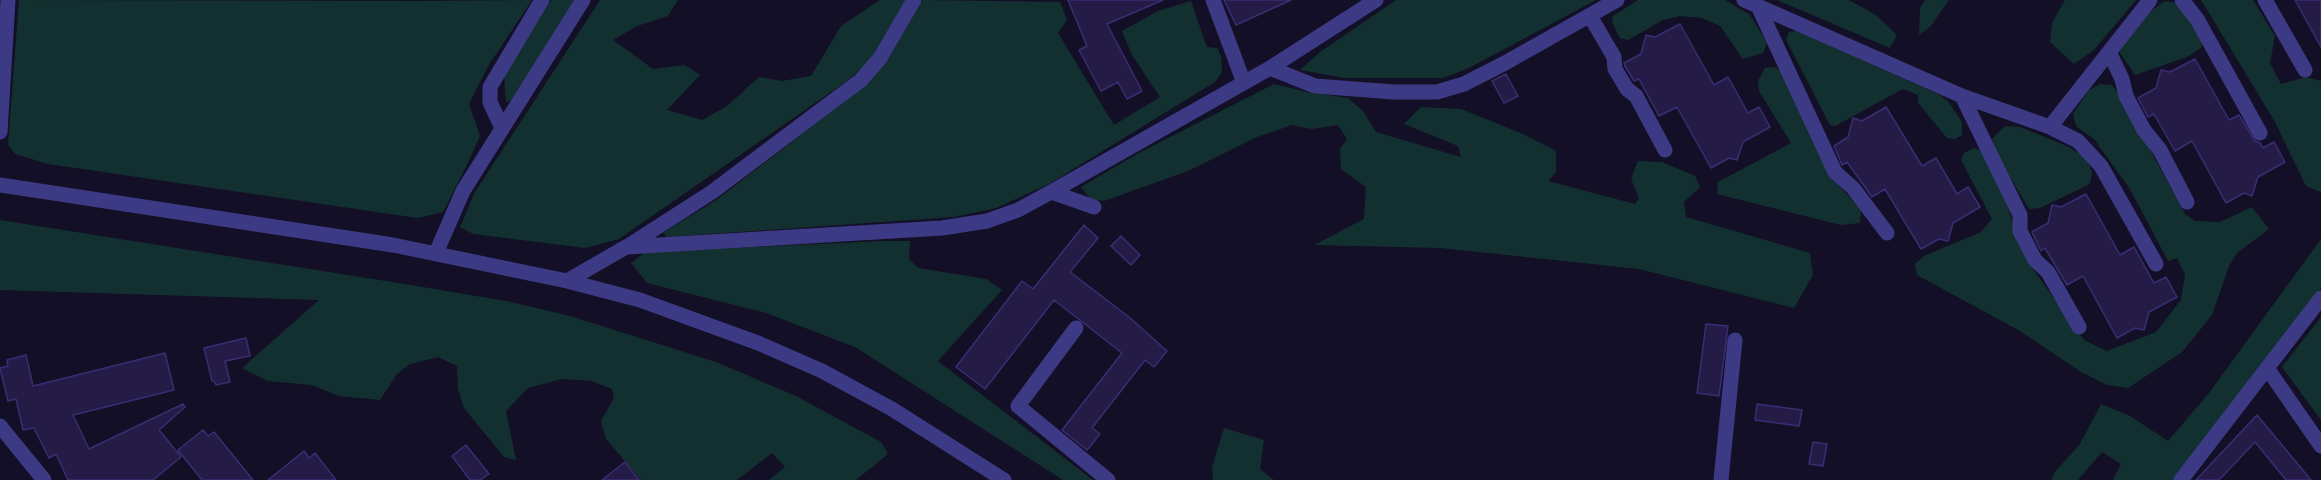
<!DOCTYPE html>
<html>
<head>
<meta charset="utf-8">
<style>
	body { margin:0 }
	canvas { display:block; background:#130f26 }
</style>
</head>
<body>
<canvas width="2321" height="480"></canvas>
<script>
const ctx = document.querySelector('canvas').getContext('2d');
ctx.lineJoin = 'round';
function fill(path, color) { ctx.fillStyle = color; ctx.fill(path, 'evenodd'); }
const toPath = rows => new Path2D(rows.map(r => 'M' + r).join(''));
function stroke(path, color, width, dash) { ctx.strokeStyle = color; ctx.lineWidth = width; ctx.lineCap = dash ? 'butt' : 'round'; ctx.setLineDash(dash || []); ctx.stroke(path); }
fill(toPath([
	[19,0,419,1,532,0,490,63,469,104,480,136,468,163,443,212,418,218,48,164,15,154,8,145],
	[551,0,575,0,511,101,506,102,504,76],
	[600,0,678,0,668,16,637,26,613,40,653,69,685,65,700,75,667,110,702,120,727,106,759,77,782,81,811,76,841,26,880,0,906,0,868,63,844,83,619,239,585,248,473,234,460,227,475,192],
	[923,0,1060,2,1067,20,1058,33,1114,125,1160,97,1132,55,1122,31,1158,11,1191,1,1207,47,1217,48,1221,56,1222,72,1215,82,1049,184,996,208,954,217,666,237,664,233,667,230,715,201,863,87,886,62],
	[1396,0,1596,0,1469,68,1443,78,1344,78,1300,70,1320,52],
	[1638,0,1725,0,1750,15,1767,43,1763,53,1743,59,1720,26,1702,18,1680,16,1663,20,1628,40,1620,38,1612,22,1613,16],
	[1777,0,1849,0,1876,15,1897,35,1890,48],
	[1925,0,1949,0,1930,27,1919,35,1920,8],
	[2065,0,2136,0,2094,50,2074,64,2050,42,2052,23],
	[2201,0,2253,0,2275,36,2270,63,2281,84,2306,77,2321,81,2321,192,2306,186,2274,120],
	[2165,1,2178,3,2201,38,2202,47,2187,57,2135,75,2118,50,2151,11],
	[1797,31,1938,94,1947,100,1962,122,1962,135,1955,139,1947,138,1918,103,1918,95,1903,89,1835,126,1830,125,1786,40,1789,32],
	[1776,67,1783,74,1834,180,1861,210,1860,223,1841,225,1717,194,1718,182,1791,143,1759,91,1758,81,1765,68],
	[1274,84,1307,92,1348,98,1363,111,1376,132,1461,157,1458,146,1404,124,1421,107,1461,109,1523,134,1556,151,1556,172,1548,181,1635,204,1639,198,1631,179,1638,161,1662,162,1695,176,1700,187,1684,202,1686,217,1810,253,1813,275,1794,308,1639,269,1441,248,1314,245,1364,219,1366,187,1341,169,1340,149,1347,139,1338,125,1312,129,1292,125,1257,137,1188,171,1104,201,1090,199,1081,187,1137,154],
	[2100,84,2112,85,2123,100,2185,214,2195,221,2220,222,2252,207,2269,229,2237,253,2229,266,2212,315,2182,352,2128,388,2107,385,2081,372,2020,331,1917,275,1915,264,1924,256,1981,232,1992,219,1961,160,1964,153,1974,148,1983,151,2004,194,2014,228,2030,265,2084,340,2107,351,2156,332,2181,300,2185,274,2177,258,2168,261,2130,189,2094,139,2076,126,2073,114,2089,90],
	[2005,126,2020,127,2067,146,2087,158,2092,172,2090,184,2040,208,2029,209,1996,153,1992,139],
	[0,220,411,285,511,302,570,316,716,362,796,396,881,442,888,454,856,480,769,480,785,467,772,453,737,480,641,480,606,439,601,421,614,398,612,389,592,381,561,379,528,388,506,411,516,460,504,457,464,408,458,389,457,366,438,357,410,364,397,374,380,400,339,396,312,385,268,381,242,368,319,300,0,290],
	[2321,239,2321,288,2174,480,2113,480,2121,464,2102,452,2078,480,2051,480,2054,473,2080,444,2101,404,2130,416,2168,441,2209,393],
	[884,241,910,241,909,259,918,268,986,279,1002,290,938,361,1093,480,1063,480,855,347,766,313,647,283,631,263,645,252],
	[2321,317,2321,420,2282,367],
	[1224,428,1264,440,1260,469,1274,480,1213,480,1212,467]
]), '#12302f');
const building = toPath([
	[1068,0,1163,0,1107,24,1142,91,1127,99,1118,82,1101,91,1079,50,1087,46,1068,0],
	[1224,0,1291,0,1236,25,1224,0],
	[2295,0,2321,0,2321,47,2295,0],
	[1680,24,1714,85,1728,77,1748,113,1759,107,1770,127,1743,142,1737,160,1729,158,1711,168,1677,107,1659,116,1639,79,1634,81,1625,66,1624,63,1641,54,1646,35,1655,37,1680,24],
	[2195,59,2229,120,2239,115,2255,141,2260,143,2263,148,2274,142,2285,162,2258,177,2252,196,2244,193,2226,203,2192,141,2175,151,2154,114,2148,117,2138,98,2156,88,2161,70,2170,72,2195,59],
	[1506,74,1518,96,1504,103,1492,81,1506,74],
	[1886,107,1922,166,1936,158,1957,194,1968,187,1980,207,1953,223,1948,241,1939,239,1921,249,1885,189,1872,197,1847,162,1842,165,1834,146,1848,137,1853,118,1862,121,1886,107],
	[2086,194,2120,255,2134,247,2154,283,2166,277,2177,297,2149,312,2144,330,2135,328,2117,338,2083,276,2067,285,2045,248,2041,251,2032,232,2048,223,2052,205,2061,207,2086,194],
	[1084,225,1098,238,1070,272,1129,317,1167,351,1154,367,1145,360,1092,428,1100,434,1087,450,1062,430,1122,353,1054,300,985,389,956,367,1022,281,1033,289,1084,225],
	[1121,236,1140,255,1131,265,1111,246,1121,236],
	[1706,324,1728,326,1719,396,1697,393,1706,324],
	[246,338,250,356,225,361,230,382,216,385,214,381,212,381,204,348,246,338],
	[165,353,174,390,73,415,89,449,183,404,185,407,159,430,181,457,153,480,68,480,56,454,49,458,34,428,23,430,16,399,8,401,0,368,8,366,7,360,26,355,33,386,165,353],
	[1757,404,1802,410,1799,426,1755,420,1757,404],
	[2257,415,2311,480,2286,480,2255,442,2219,480,2196,480,2257,415],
	[203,430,208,436,214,432,253,480,202,480,178,450,203,430],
	[1813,442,1827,444,1823,466,1809,464,1813,442],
	[466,445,489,474,480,480,470,480,452,456,466,445],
	[304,451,309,458,315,453,336,480,268,480,304,451],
	[625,462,639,480,602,480,625,462]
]);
fill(building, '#241b47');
stroke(building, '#3b2d73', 1.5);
stroke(toPath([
	[1213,0,1244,83],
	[1744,0,1962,96,2050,127,2150,0],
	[2182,0,2197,19,2260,133],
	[2265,0,2305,70],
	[1758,6,1835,172,1853,188,1887,233],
	[1590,16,1614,57,1615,69,1627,89,1636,96,1665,150],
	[2110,54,2122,79,2126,96,2144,130,2160,150,2187,202],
	[1270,68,1315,86,1394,92,1437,92,1464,84,1505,63,1617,0],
	[1962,96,2020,215,2020,231,2035,260,2048,272,2079,327],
	[2050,127,2078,141,2101,166,2156,264],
	[502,128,490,102,490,87,542,0],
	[0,132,8,0],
	[0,185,393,245,567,281,640,300,758,343,822,371,892,409,1004,480],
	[1051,192,1094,207],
	[628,246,712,192,861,80,880,58,914,0],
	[436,253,463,191,583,0],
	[567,281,626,247,942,228,987,221,1018,210,1051,192,1270,68,1376,0],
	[1076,328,1018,406,1108,480],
	[2267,368,2321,446],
	[0,426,44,480],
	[1721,480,1735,340],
	[2181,480,2321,298]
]), '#3d3a85', 15);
</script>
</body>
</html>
